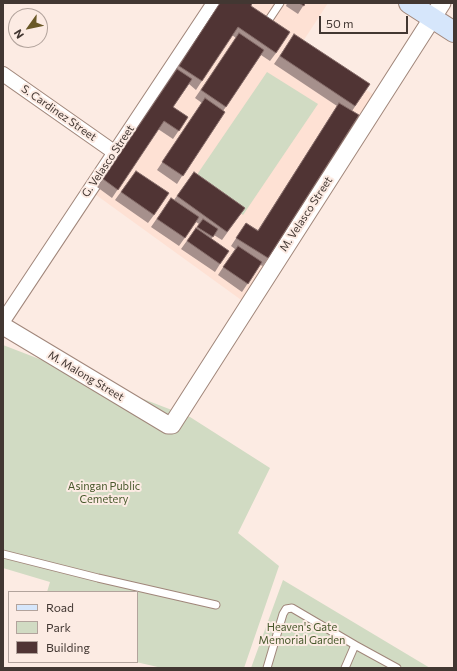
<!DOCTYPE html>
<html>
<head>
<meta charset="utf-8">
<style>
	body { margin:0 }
	#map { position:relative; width:457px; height:671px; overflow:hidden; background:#fcebe3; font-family:Commissioner,sans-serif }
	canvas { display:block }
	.frame { position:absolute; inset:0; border:4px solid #423732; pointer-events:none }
	.legend { position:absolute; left:8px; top:591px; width:130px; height:72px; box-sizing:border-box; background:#fcebe3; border:1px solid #b2a39c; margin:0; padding:5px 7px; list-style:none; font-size:12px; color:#423732 }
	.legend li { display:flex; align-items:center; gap:8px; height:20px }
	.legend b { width:20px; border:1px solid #b2a39c }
	.north { position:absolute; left:8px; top:8px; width:40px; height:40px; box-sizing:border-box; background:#fcebe3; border:1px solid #b2a39c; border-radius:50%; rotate:237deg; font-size:11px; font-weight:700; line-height:16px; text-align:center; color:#423732 }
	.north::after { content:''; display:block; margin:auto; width:14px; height:18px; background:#6a5826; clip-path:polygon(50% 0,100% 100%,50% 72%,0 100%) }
	.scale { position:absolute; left:319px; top:16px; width:89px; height:18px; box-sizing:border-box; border:2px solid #423732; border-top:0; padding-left:5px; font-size:12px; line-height:14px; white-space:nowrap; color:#423732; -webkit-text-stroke:3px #fcebe3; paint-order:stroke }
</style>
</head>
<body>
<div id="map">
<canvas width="457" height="671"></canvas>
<div class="frame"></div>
<ul class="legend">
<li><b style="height:5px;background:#d6e6fb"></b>Road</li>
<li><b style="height:11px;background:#d1dbc3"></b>Park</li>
<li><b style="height:11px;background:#503434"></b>Building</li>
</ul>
<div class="north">N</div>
<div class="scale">50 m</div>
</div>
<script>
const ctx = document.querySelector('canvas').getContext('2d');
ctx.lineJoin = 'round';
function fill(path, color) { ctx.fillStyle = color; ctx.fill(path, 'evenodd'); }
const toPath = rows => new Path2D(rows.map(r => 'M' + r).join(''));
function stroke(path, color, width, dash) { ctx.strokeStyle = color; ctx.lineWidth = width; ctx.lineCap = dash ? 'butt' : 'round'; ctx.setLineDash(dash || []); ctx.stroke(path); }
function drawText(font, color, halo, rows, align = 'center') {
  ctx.font = font + ' Commissioner,sans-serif'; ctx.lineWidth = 4; ctx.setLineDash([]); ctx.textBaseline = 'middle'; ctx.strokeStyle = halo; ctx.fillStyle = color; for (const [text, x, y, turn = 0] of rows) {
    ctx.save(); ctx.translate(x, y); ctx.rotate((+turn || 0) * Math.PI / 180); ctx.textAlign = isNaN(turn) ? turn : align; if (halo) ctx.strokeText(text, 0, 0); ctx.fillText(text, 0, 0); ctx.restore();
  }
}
fill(toPath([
	[218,3,328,3,300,46,377,97,244,302,92,192]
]), '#fee1d4');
fill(toPath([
	[267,72,318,104,243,215,194,179],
	[3,345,190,417,270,468,238,533,279,566,244,668,162,668,136,662,137,592,47,592,50,582,3,568],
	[283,580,430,668,251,668]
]), '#d1dbc3');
const service = toPath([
	[270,18,280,3],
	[3,554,98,578,216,605],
	[355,645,397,668],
	[267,668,283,614,286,609,292,608,355,645,345,668]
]);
const minor = toPath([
	[3,74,114,152],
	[3,321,214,3]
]);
const tertiary = toPath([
	[3,326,168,425,172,425,442,3]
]);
const secondary = toPath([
	[409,3,454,32]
]);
stroke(service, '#a0867a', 9);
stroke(minor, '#a0867a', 16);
stroke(tertiary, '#a0867a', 19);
stroke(secondary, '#a0867a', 22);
stroke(service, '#fff', 7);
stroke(minor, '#fff', 14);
stroke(tertiary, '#fff', 17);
stroke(secondary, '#d6e6fb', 20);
fill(toPath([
	[220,3,251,6,276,53,270,61,261,55,223,111,177,184,157,170,202,103,195,98,236,38,232,35,196,90,189,84,173,107,188,117,173,139,158,129,112,198,97,187],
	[287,3,305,3,298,14,286,6],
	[289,42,370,84,352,111,268,258,263,266,260,265,242,292,218,275,235,249,231,246,246,223,258,230,337,106,274,64],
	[136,171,154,215,148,223,115,200],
	[194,172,245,208,222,240,214,235,211,239,220,264,215,272,181,249,199,224,196,222,179,246,151,227,171,198,174,200]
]), '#a6908c');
const building = toPath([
	[220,3,252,3,251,6,290,32,276,53,238,27,202,81,179,66,220,3],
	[299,3,305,3,304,6,299,3],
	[239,33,264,50,226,107,201,90,239,33],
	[294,34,370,84,355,106,280,56,294,34],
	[177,69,192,79,173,107,188,117,179,131,164,121,118,190,103,179,177,69],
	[205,98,225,112,183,176,162,162,205,98],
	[339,103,359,115,268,258,236,238,246,223,258,231,339,103],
	[136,171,169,193,154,215,121,192,136,171],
	[194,172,245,208,227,232,177,196,194,172],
	[171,198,199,217,185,238,157,219,171,198],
	[203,219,218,229,213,237,197,227,203,219],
	[196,228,229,251,220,264,187,241,196,228],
	[238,246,262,262,248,284,223,267,238,246]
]);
fill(building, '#503434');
stroke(building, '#846b68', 1);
drawText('11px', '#423732', '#fcebe3', [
	["S. Cardinez Street",59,113,35],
	["G. Velasco Street",108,161,-56],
	["M. Velasco Street",306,214,-57],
	["M. Malong Street",86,376,31]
]);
drawText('11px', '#48592c', '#fcebe3', [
	["Asingan Public",104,486],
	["Cemetery",104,499],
	["Heaven's Gate",302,627],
	["Memorial Garden",302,640]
]);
</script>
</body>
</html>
